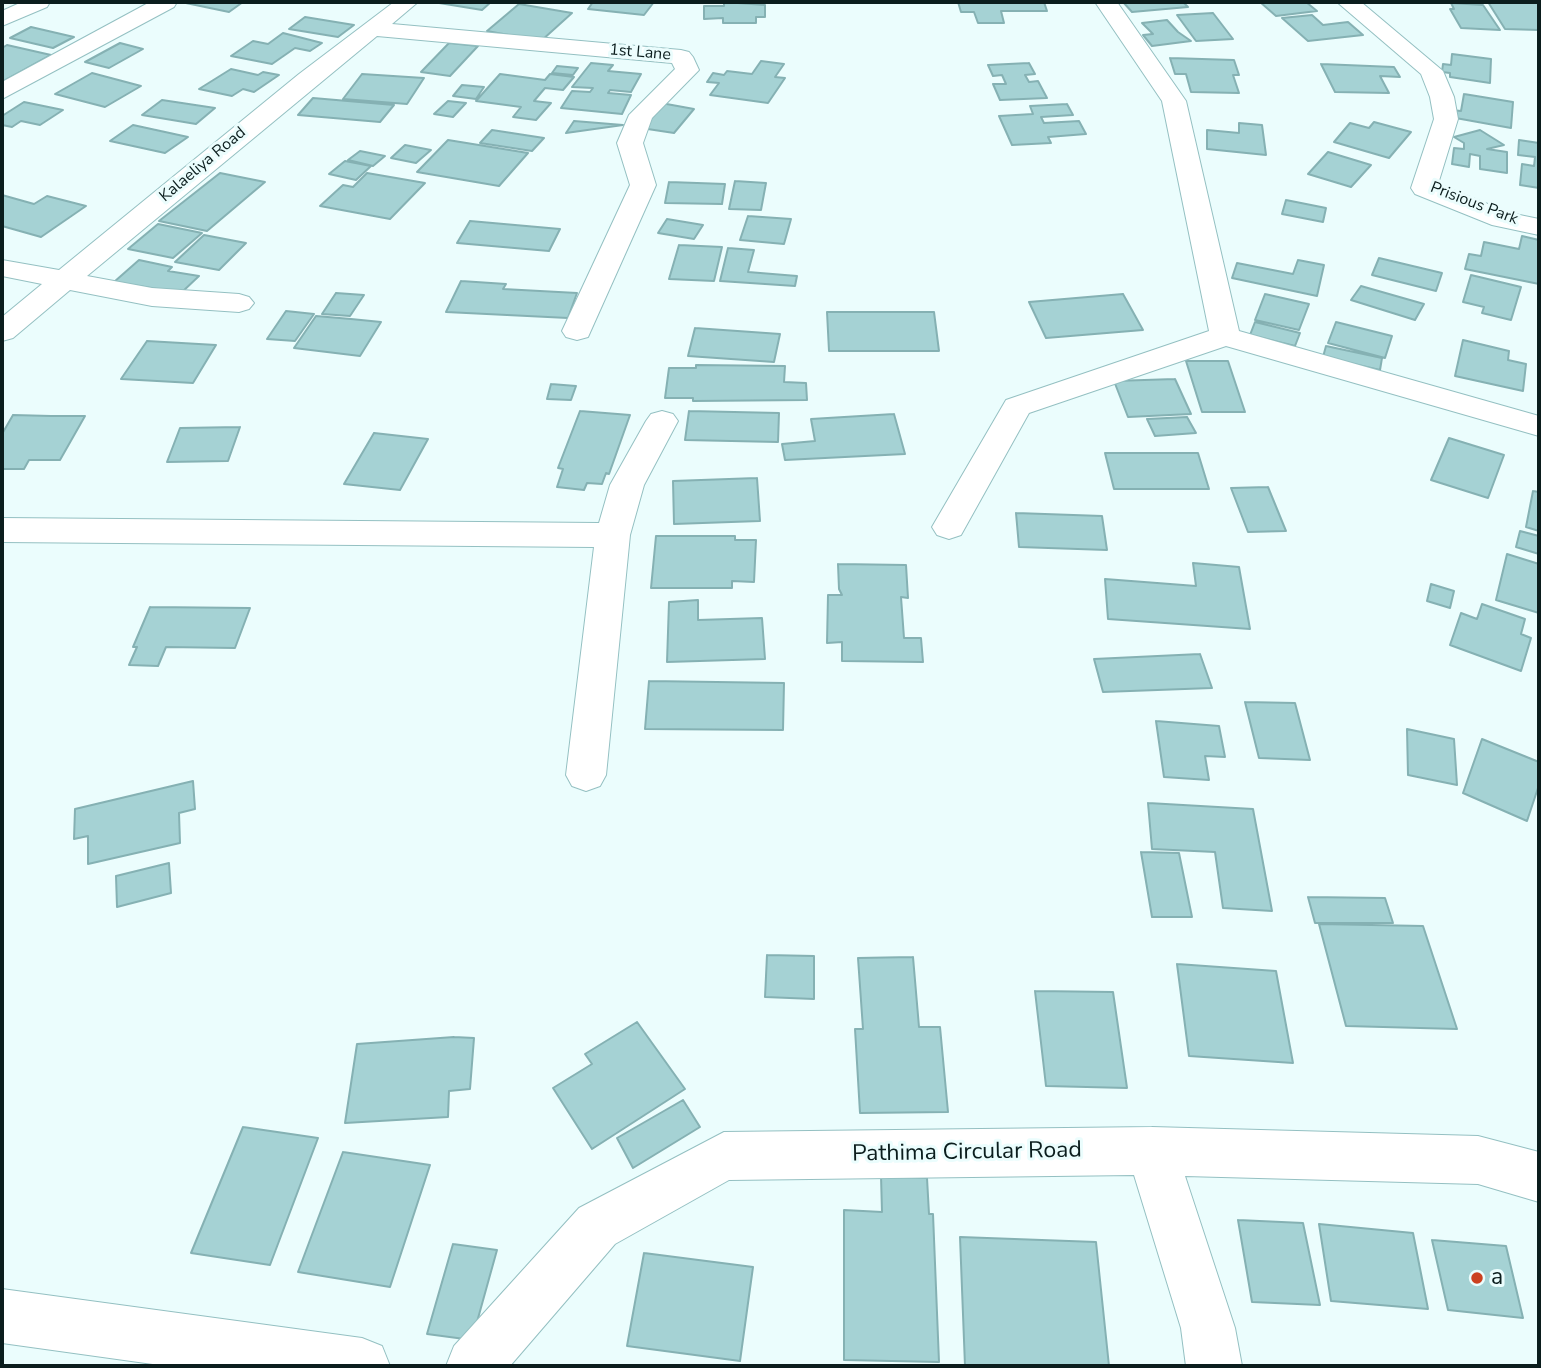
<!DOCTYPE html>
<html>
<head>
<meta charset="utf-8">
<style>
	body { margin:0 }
	#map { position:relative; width:1541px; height:1368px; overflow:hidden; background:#ebfdfd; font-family:"Nunito Sans",sans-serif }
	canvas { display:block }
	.frame { position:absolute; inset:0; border:4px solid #0b1d1d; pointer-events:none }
</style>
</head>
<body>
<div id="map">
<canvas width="1541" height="1368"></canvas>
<div class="frame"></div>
</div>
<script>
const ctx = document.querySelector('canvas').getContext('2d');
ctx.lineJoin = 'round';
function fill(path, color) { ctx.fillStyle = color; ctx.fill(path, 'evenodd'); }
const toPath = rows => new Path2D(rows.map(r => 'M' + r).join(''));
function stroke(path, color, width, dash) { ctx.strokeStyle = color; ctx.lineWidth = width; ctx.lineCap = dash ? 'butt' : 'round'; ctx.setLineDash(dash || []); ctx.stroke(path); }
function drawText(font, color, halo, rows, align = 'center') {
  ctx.font = font + ' "Nunito Sans",sans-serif'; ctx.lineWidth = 6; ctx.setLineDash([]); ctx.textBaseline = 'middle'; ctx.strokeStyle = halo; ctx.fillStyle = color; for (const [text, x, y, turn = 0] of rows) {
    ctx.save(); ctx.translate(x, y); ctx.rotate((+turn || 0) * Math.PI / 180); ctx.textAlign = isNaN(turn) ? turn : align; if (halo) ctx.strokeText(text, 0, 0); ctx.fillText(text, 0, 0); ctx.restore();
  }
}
const building = toPath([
	[181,2,243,2,229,12,181,2],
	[433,2,491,2,482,10,433,2],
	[593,2,654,2,644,15,588,9,593,2],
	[724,2,765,5,765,17,756,17,756,23,723,23,723,18,704,19,704,6,724,6,724,2],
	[958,2,1044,2,1047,11,1001,11,1004,23,978,23,974,12,961,12,958,2],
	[1123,2,1183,2,1188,7,1132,12,1123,2],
	[1260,2,1306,2,1317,11,1276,16,1260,2],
	[1488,2,1539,3,1539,30,1505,29,1488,2],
	[1451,3,1483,5,1500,30,1461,28,1450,9,1454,9,1451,3],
	[519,4,572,13,541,41,487,31,519,4],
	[1213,13,1233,39,1196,41,1177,15,1213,13],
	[1312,15,1323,25,1348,22,1363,35,1308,41,1282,18,1312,15],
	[305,17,354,25,338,37,289,29,305,17],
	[1167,20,1178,32,1191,41,1152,46,1143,35,1153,34,1142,23,1167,20],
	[31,27,74,37,53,48,10,38,31,27],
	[283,33,322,43,310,51,295,48,272,64,231,56,253,41,268,44,283,33],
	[120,43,143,49,109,68,85,62,120,43],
	[449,43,478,46,450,76,421,72,449,43],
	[7,45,51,55,2,82,2,48,7,45],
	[1452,54,1491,59,1490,83,1450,77,1450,73,1442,72,1443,64,1451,65,1452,54],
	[1170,58,1234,60,1239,75,1233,75,1239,93,1191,92,1186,74,1175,74,1170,58],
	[761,61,784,64,775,77,785,78,768,103,710,95,719,83,707,82,713,73,724,75,727,71,752,74,761,61],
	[591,63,613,65,608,71,641,74,631,92,610,90,608,93,631,95,622,114,561,108,572,91,590,92,593,88,572,87,591,63],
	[1029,63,1035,74,1025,75,1029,82,1038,81,1047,98,1000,100,993,84,1006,84,1002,75,993,76,988,65,1029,63],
	[1321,64,1394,67,1400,77,1380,76,1389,93,1335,92,1321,64],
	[557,66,578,68,573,75,552,73,557,66],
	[231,69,258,75,263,72,279,75,254,92,243,89,232,96,199,89,231,69],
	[92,73,141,86,105,107,55,94,92,73],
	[362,74,424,78,407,104,343,99,362,74],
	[500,74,545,80,550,74,574,77,563,90,545,88,534,101,551,103,536,120,513,117,521,107,476,101,500,74],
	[462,85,484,87,476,99,453,96,462,85],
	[1464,94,1513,102,1511,128,1450,117,1451,110,1461,111,1464,94],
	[313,98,394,105,380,122,298,115,313,98],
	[162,100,215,108,196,124,142,115,162,100],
	[448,101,466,103,453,117,434,114,448,101],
	[24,102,63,110,40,125,21,121,12,127,2,125,2,116,24,102],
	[661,103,694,109,674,133,641,128,661,103],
	[1067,104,1073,115,1041,117,1044,123,1079,121,1086,134,1048,137,1051,143,1012,145,999,116,1033,114,1030,106,1067,104],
	[574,121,623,125,566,133,574,121],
	[1374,122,1411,132,1389,158,1334,142,1350,123,1369,128,1374,122],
	[1239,123,1262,125,1266,155,1207,149,1207,130,1239,133,1239,123],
	[133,125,188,137,165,153,110,141,133,125],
	[492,130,544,138,532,151,480,143,492,130],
	[1480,130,1504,145,1487,149,1507,152,1507,173,1480,169,1480,156,1470,154,1469,167,1452,164,1454,148,1464,149,1464,143,1454,137,1480,130],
	[448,140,528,153,499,186,417,172,448,140],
	[1519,140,1539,143,1539,188,1520,185,1522,164,1534,166,1535,157,1518,155,1519,140],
	[405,145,431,150,416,163,391,158,405,145],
	[360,151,385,156,373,166,348,160,360,151],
	[1328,152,1371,165,1351,187,1308,174,1328,152],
	[345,161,371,166,356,180,329,174,345,161],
	[220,173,265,182,207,231,159,221,220,173],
	[367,173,425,183,390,219,320,206,343,185,353,187,367,173],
	[735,181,766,183,761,210,729,209,735,181],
	[669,182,725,184,722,204,665,203,669,182],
	[2,195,34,204,47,196,86,206,41,237,2,226,2,195],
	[1286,200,1326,208,1323,222,1282,214,1286,200],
	[748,216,791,219,784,244,740,240,748,216],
	[667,219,703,225,694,239,658,233,667,219],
	[470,221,560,229,549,251,457,243,470,221],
	[158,224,202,233,173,258,128,249,158,224],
	[204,235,246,243,219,270,175,262,204,235],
	[1522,236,1539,240,1539,284,1465,269,1469,254,1481,256,1484,242,1519,249,1522,236],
	[679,245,722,247,714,281,669,279,679,245],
	[728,248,754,250,748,272,797,276,795,286,720,281,728,248],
	[1379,258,1442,273,1436,291,1372,275,1379,258],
	[139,260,172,267,168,271,199,276,181,293,114,282,139,260],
	[1298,260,1324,265,1317,296,1232,278,1237,263,1293,274,1298,260],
	[1471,275,1521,287,1511,320,1482,313,1484,307,1463,302,1471,275],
	[461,281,506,284,503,289,577,293,568,318,446,312,461,281],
	[1361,286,1424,304,1415,320,1351,300,1361,286],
	[336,293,364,295,350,316,322,314,336,293],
	[1123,294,1143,330,1046,338,1029,302,1123,294],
	[1265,294,1309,304,1299,330,1255,320,1265,294],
	[286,311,314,314,295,341,267,339,286,311],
	[827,312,934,312,939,351,829,351,827,312],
	[316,316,351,319,381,322,360,356,294,348,316,316],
	[1255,322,1300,333,1295,346,1250,335,1255,322],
	[1336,322,1392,336,1385,358,1328,343,1336,322],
	[695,328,780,334,774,362,688,356,695,328],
	[1463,340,1509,351,1508,360,1526,364,1523,391,1455,376,1463,340],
	[147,341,216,345,193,383,121,379,147,341],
	[1326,346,1382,358,1380,370,1323,357,1326,346],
	[1186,361,1228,361,1245,412,1202,412,1186,361],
	[696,365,785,366,784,382,806,383,807,400,693,401,693,398,665,398,669,368,696,368,696,365],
	[1175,379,1191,414,1128,417,1114,381,1175,379],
	[551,384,576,386,571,400,547,399,551,384],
	[580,411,630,415,609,474,606,473,602,484,587,483,584,490,557,487,563,469,558,468,580,411],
	[689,411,779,413,778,442,685,440,689,411],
	[894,414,905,454,785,460,782,444,815,441,811,419,894,414],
	[13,415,51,416,85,416,60,460,29,460,24,469,2,469,2,434,13,415],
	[1187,417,1196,433,1155,436,1147,419,1187,417],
	[240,427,228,461,167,462,180,428,240,427],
	[374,433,428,439,400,490,344,484,374,433],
	[1449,438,1504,455,1488,498,1431,480,1449,438],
	[1105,453,1198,453,1209,489,1114,489,1105,453],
	[757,478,760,521,674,524,673,481,757,478],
	[1268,487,1286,531,1248,532,1231,488,1268,487],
	[1533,491,1539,492,1539,531,1526,527,1533,491],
	[1016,513,1102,516,1107,550,1019,547,1016,513],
	[1520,531,1539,536,1539,554,1516,547,1520,531],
	[656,536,735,536,735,540,756,540,754,582,732,581,732,588,651,588,656,536],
	[1507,554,1539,564,1539,613,1496,600,1507,554],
	[1193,563,1239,567,1250,629,1108,619,1105,579,1196,586,1193,563],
	[838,564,906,565,908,598,901,597,904,638,921,638,923,662,842,661,842,642,827,643,828,595,842,595,839,589,838,564],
	[1431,584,1454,591,1450,608,1427,601,1431,584],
	[698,600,698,620,762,618,765,659,667,662,669,602,698,600],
	[1482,604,1525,619,1521,634,1531,638,1521,671,1450,645,1461,613,1477,619,1482,604],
	[150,607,250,608,235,648,166,647,158,666,129,665,137,647,133,647,150,607],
	[1200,654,1212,688,1103,692,1094,659,1200,654],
	[649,681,784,683,783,730,645,729,649,681],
	[1245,702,1295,703,1310,760,1259,758,1245,702],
	[1156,721,1219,726,1225,757,1205,756,1209,780,1164,777,1156,721],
	[1407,729,1454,739,1457,785,1408,775,1407,729],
	[1482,739,1539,762,1539,785,1527,821,1463,793,1482,739],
	[193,781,195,809,179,813,180,843,88,864,88,836,74,839,75,809,193,781],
	[1148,803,1253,809,1272,911,1223,908,1215,852,1152,849,1148,803],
	[1141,852,1179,853,1192,917,1152,917,1141,852],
	[169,863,171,893,117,907,116,876,169,863],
	[1308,897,1385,898,1393,923,1315,923,1308,897],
	[1319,924,1423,926,1457,1029,1346,1026,1319,924],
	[767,955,814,956,814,999,765,997,767,955],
	[913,957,919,1027,940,1027,948,1112,860,1113,855,1029,863,1029,858,958,913,957],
	[1177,964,1276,971,1293,1063,1189,1056,1177,964],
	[1035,991,1113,992,1127,1088,1046,1086,1035,991],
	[637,1022,685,1089,592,1149,553,1088,592,1064,585,1054,637,1022],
	[454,1037,474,1038,470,1089,449,1091,448,1117,345,1123,357,1044,454,1037],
	[683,1100,700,1127,633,1168,617,1138,683,1100],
	[243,1127,318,1138,270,1265,191,1253,243,1127],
	[343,1152,430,1165,390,1287,298,1272,343,1152],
	[881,1176,927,1178,929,1214,933,1214,939,1362,844,1360,844,1210,882,1212,881,1176],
	[1238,1220,1303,1223,1320,1305,1252,1302,1238,1220],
	[1319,1224,1413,1233,1428,1309,1331,1301,1319,1224],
	[960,1237,1096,1242,1109,1366,965,1366,960,1237],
	[1432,1240,1506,1246,1523,1318,1448,1310,1432,1240],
	[453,1244,497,1250,472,1340,427,1334,453,1244],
	[644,1253,753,1267,740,1361,627,1346,644,1253]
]);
fill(building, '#a5d2d4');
stroke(building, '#85b1b3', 2);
const minor = toPath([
	[22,2,50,2,47,7,2,26,2,11,22,2],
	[150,2,177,2,174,7,2,99,2,82,150,2],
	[394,2,418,2,392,24,681,50,689,52,693,57,699,70,652,118,643,143,656,185,588,337,577,340,566,337,562,331,630,185,617,143,629,115,675,69,672,63,377,36,87,276,152,288,239,294,249,297,254,303,249,309,239,312,152,306,70,290,13,338,2,341,2,317,42,284,2,276,2,260,59,270,299,74,394,2],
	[1095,2,1117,2,1186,101,1239,331,1539,416,1539,436,1226,346,1029,413,961,535,949,539,937,535,932,527,1006,400,1209,331,1162,101,1095,2],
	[1337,2,1361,2,1443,71,1454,97,1458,119,1438,184,1510,213,1539,219,1539,235,1492,225,1415,194,1411,188,1434,119,1430,97,1421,74,1337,2],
	[662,411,673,414,678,421,644,485,630,535,606,775,600,786,586,791,572,786,566,775,594,547,2,542,2,518,599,523,610,485,646,421,651,414,662,411],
	[1152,1127,1478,1136,1539,1152,1539,1202,1478,1184,1185,1176,1235,1328,1242,1366,1186,1366,1181,1328,1134,1175,729,1180,615,1244,510,1366,446,1366,454,1346,579,1208,724,1132,1152,1127],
	[2,1289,362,1338,382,1346,390,1366,167,1366,2,1343,2,1289]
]);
stroke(minor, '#94c0c2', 2);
fill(minor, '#fff');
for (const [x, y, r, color] of [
	[1477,1278,7,"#cb4120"]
]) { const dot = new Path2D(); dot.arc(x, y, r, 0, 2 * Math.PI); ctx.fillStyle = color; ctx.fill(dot); stroke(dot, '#ebfdfd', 2.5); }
drawText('16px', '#0b1d1d', '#ebfdfd', [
	["1st Lane",640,53,5],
	["Kalaeliya Road",203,165,-40],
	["Prisious Park",1474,204,21]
]);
drawText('23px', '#0b1d1d', '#ebfdfd', [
	["Pathima Circular Road",967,1153,-1]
]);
drawText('23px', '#0b1d1d', '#ebfdfd', [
	["a",1491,1278]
], 'left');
</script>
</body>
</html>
